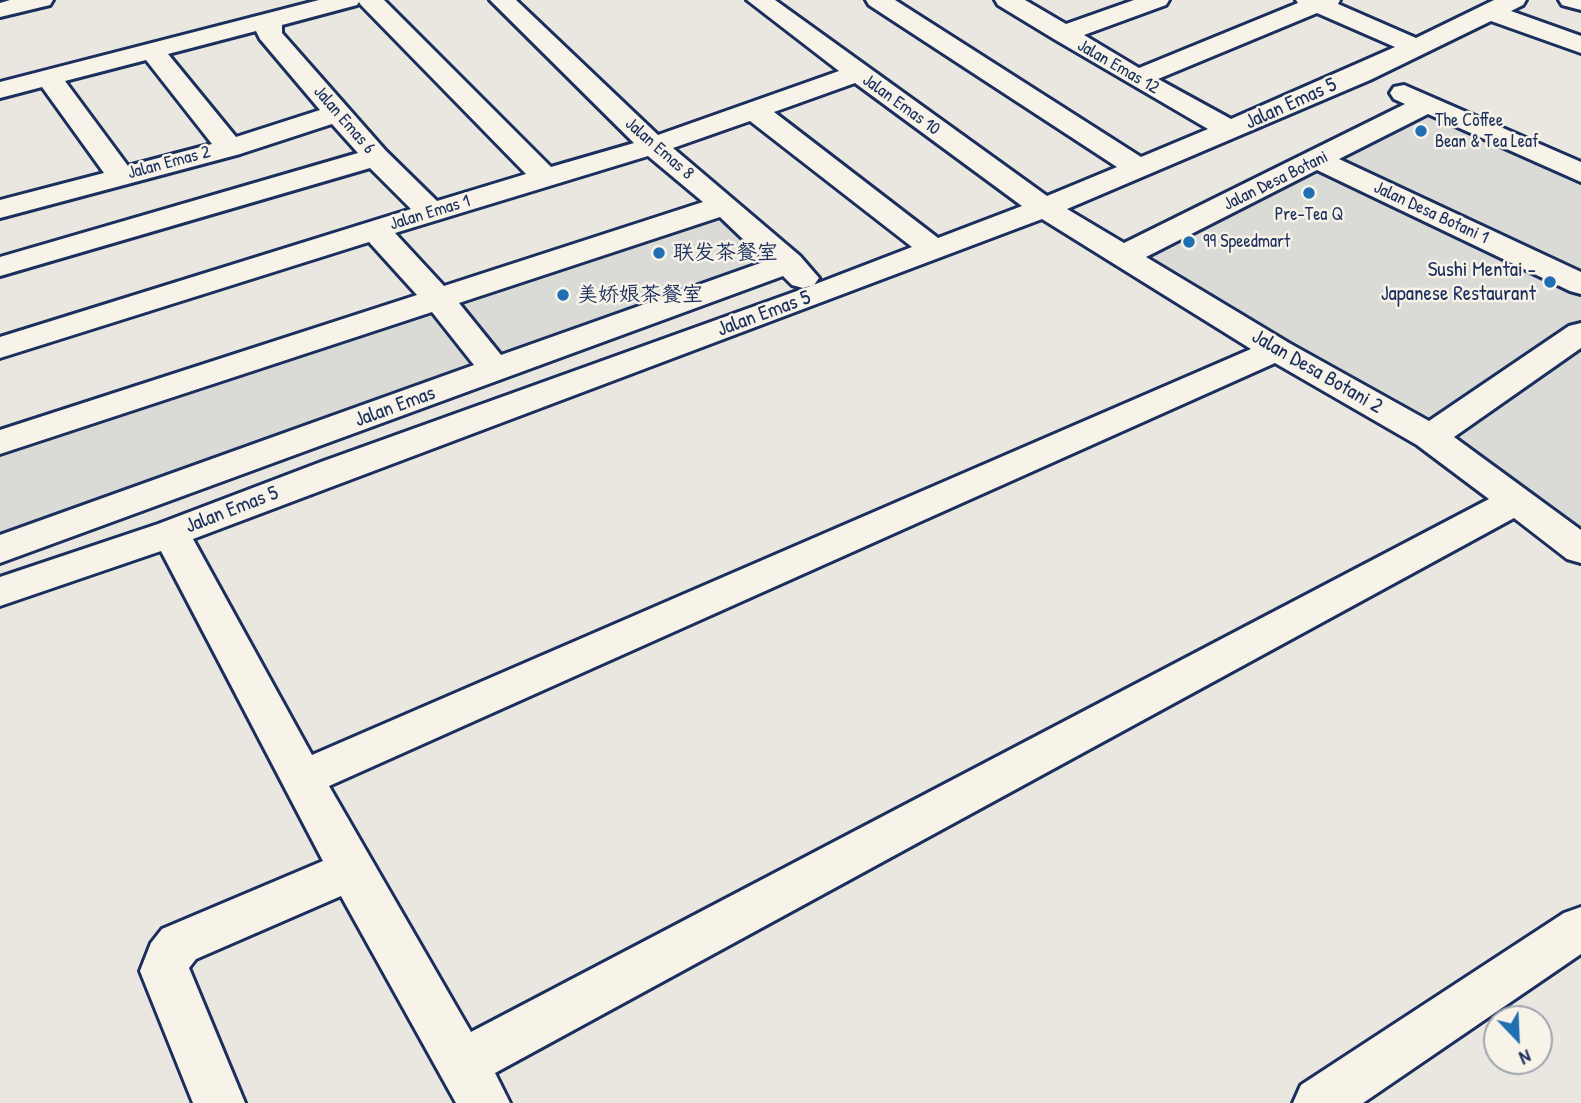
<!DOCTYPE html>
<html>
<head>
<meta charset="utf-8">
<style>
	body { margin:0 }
	#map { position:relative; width:1581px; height:1103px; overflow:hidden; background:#eae7e0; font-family:"Patrick Hand",sans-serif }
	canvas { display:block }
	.north { position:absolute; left:1483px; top:1005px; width:70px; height:70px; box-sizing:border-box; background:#f7f3e8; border:2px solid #9fa5b1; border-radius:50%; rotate:157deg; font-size:19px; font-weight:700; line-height:28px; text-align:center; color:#1b2f5e }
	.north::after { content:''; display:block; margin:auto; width:24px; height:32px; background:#1f6fb2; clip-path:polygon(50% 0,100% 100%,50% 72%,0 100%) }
</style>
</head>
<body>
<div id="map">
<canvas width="1581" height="1103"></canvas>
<div class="north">N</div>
</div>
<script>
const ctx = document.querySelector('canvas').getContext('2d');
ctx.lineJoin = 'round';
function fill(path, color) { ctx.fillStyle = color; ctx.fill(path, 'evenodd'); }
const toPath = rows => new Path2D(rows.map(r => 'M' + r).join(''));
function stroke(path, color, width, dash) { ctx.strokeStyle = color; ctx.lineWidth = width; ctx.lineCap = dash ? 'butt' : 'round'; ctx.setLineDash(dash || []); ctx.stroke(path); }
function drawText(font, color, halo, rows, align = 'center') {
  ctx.font = font + ' "Patrick Hand","LXGW WenKai TC",sans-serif'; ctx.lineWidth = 5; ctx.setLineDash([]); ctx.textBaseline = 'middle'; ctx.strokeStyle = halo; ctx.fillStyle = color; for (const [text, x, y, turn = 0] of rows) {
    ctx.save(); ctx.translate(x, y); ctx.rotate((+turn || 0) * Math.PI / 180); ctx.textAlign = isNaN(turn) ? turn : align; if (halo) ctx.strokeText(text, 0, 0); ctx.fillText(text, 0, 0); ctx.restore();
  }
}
fill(toPath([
	[1427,97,1581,166,1581,561,1422,441,1111,255],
	[730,198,805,266,0,558,0,433]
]), '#dadad6');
const minor = toPath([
	[10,0,53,0,50,5,0,17,0,3,10,0],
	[319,0,384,0,551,167,634,143,490,0,516,0,658,135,839,71,747,0,775,0,1047,196,1117,167,869,5,866,0,895,0,1141,157,1208,129,1054,39,998,5,995,0,1025,0,1066,24,1134,0,1169,0,1166,5,1084,35,1139,68,1298,3,1296,0,1340,0,1338,4,1416,38,1494,0,1526,0,1523,5,1511,11,1581,36,1581,53,1491,21,1370,80,1067,209,1124,243,1405,104,1394,99,1390,93,1394,87,1404,85,1581,162,1581,182,1428,114,1339,159,1581,272,1581,294,1570,291,1317,170,1146,257,1289,343,1429,421,1569,326,1581,323,1581,348,1454,437,1581,530,1581,563,1567,559,1514,518,495,1073,510,1103,456,1103,341,896,196,959,189,968,245,1103,193,1103,140,971,151,943,162,929,323,861,161,551,0,606,0,577,158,524,321,462,808,287,912,247,750,121,673,148,800,256,819,278,814,285,803,288,792,285,783,276,0,563,0,535,474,365,432,312,0,454,0,430,417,295,369,242,0,358,0,337,411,209,370,168,0,276,0,257,358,153,332,124,240,154,0,218,0,200,104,173,42,87,0,98,0,82,319,0],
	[359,2,361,5,526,174,437,201,386,151,282,33,282,25,357,5,359,2],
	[1317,13,1395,47,1231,119,1158,79,1317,13],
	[256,31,260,39,320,110,236,137,168,54,256,31],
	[146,60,212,144,128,166,65,81,146,60],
	[855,83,1022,206,938,238,774,112,855,83],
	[648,156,703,202,444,286,395,233,648,156],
	[720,217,766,261,501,355,459,303,720,217],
	[1042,219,1251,349,312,755,193,539,1042,219],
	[1275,363,1417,445,1489,499,471,1032,329,786,1275,363],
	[1559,0,1581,0,1581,10,1562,5,1559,0],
	[1581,907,1581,954,1363,1103,1293,1103,1301,1085,1564,913,1581,907]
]);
stroke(minor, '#1b2f5e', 6);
fill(minor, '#f7f3e8');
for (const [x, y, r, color] of [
	[1421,131,7,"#1f6fb2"],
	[1309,193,7,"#1f6fb2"],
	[1189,242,7,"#1f6fb2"],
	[659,253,7,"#1f6fb2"],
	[1550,282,7,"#1f6fb2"],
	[563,295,7,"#1f6fb2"]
]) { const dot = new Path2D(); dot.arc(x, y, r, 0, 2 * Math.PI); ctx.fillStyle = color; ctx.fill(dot); stroke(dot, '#f7f3e8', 2.5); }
drawText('18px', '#1b2f5e', '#f7f3e8', [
	["Jalan Emas 12",1118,67,30],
	["Jalan Emas 10",901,105,36],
	["Jalan Emas 6",344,120,49],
	["Jalan Emas 8",659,149,41],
	["Jalan Emas 2",169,163,-15],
	["Jalan Desa Botani",1276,181,-26],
	["Jalan Emas 1",430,213,-17],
	["Jalan Desa Botani 1",1431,213,25]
]);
drawText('18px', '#1b2f5e', '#f7f3e8', [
	["The Coffee",1435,121],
	["Bean & Tea Leaf",1435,142],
	["Pre-Tea Q",1309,215,"center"],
	["99 Speedmart",1203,242]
], 'left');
drawText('21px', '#1b2f5e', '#f7f3e8', [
	["Jalan Emas 5",1291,104,-24],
	["Jalan Emas 5",764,314,-20],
	["Jalan Desa Botani 2",1317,372,30],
	["Jalan Emas",395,407,-20],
	["Jalan Emas 5",232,510,-21]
]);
drawText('21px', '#1b2f5e', '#f7f3e8', [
	["联发茶餐室",673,253],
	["Sushi Mentai -",1536,270,"right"],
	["Japanese Restaurant",1536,294,"right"],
	["美娇娘茶餐室",577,295]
], 'left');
</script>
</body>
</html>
